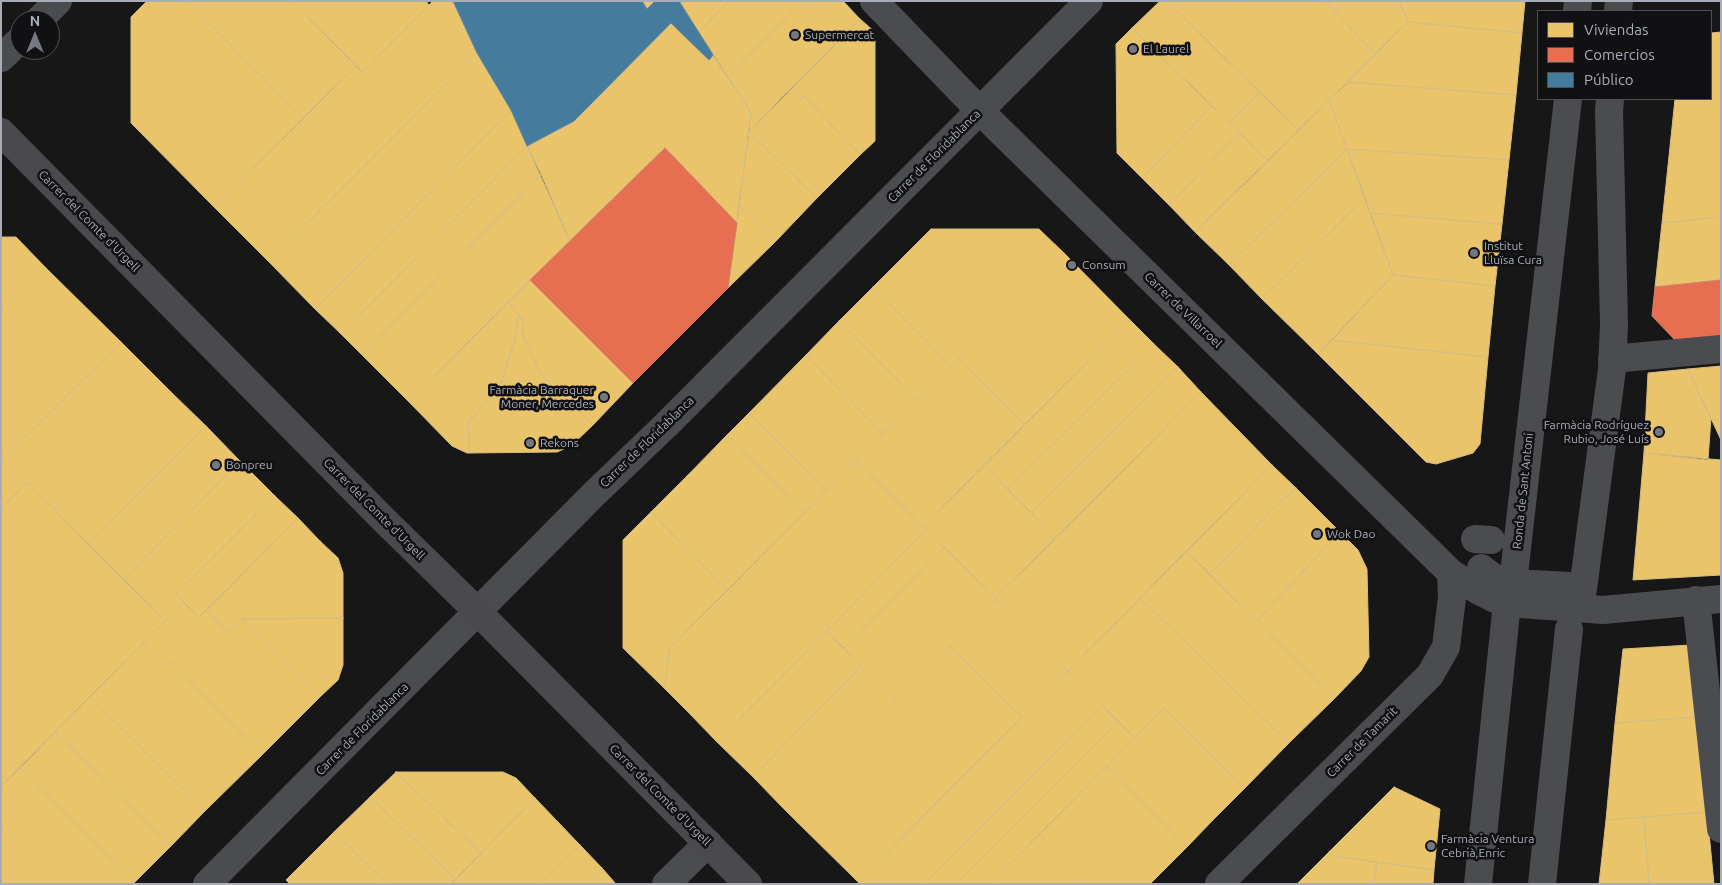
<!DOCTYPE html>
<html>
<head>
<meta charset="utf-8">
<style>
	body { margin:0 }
	#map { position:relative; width:1722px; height:885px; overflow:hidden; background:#171717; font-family:Ubuntu,sans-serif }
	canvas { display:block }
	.frame { position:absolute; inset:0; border:2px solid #a8adb8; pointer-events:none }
	.legend { position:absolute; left:1537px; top:10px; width:175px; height:90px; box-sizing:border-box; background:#111113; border:1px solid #4d4f55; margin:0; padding:6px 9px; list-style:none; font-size:15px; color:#a8adb8 }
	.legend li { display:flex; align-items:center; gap:10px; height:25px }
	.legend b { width:25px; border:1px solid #4d4f55 }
	.north { position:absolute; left:10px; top:10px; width:50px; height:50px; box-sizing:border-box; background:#111113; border:1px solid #4d4f55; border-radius:50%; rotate:0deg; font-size:14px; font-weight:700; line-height:20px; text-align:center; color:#a8adb8 }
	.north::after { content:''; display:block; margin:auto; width:18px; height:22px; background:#757880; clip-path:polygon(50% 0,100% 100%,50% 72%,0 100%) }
</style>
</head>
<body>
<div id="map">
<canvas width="1722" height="885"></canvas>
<div class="frame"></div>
<ul class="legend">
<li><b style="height:14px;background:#e9c46a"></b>Viviendas</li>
<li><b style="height:14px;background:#e76f51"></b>Comercios</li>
<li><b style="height:14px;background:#457b9d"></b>Público</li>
</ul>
<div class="north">N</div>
</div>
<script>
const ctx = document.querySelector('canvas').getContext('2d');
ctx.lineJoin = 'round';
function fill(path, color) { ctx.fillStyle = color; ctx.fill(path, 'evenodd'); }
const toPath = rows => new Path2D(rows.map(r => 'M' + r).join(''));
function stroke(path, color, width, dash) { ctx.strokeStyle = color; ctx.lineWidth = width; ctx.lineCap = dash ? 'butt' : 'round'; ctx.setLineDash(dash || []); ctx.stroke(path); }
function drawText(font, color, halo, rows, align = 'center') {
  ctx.font = font + ' Ubuntu,sans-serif'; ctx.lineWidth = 5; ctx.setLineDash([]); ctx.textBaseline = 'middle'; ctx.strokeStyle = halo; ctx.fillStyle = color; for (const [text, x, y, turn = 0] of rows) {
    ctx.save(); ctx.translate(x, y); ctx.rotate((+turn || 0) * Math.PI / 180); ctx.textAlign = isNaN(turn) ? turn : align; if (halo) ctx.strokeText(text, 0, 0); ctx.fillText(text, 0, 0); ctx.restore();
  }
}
const homes = toPath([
	[147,1,187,1,303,118,214,207,131,123,131,17,147,1],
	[187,1,292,1,356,66,303,118,187,1],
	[292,1,426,1,429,5,363,72,292,1],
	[433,1,453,1,477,53,269,262,214,207,356,66,363,72,433,1],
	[642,1,655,1,647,9,642,1],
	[679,1,729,1,699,32,679,1],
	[729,1,803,1,728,77,699,32,729,1],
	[803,1,843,1,860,19,749,132,751,112,728,77,803,1],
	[1160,1,1167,1,1259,92,1229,123,1132,28,1160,1],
	[1167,1,1230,1,1329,100,1298,130,1167,1],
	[1230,1,1325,1,1375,54,1329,100,1230,1],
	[1325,1,1399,1,1408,22,1375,54,1325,1],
	[1399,1,1525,1,1522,33,1408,22,1399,1],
	[860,19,875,32,875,141,860,155,804,96,799,102,788,91,860,19],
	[1408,22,1522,33,1516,95,1348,82,1408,22],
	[671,23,709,60,713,55,751,112,737,223,665,148,570,241,527,146,574,121,671,23],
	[1132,28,1212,106,1142,178,1117,153,1116,44,1132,28],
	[1721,32,1721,217,1662,223,1675,99,1711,99,1711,33,1721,32],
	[477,53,511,110,315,309,269,262,477,53],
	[1348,82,1516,95,1509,160,1347,149,1329,100,1348,82],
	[788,91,799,102,804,96,860,155,817,198,749,132,788,91],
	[1259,92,1298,130,1268,161,1229,123,1259,92],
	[1329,100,1347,149,1229,265,1195,232,1329,100],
	[1212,106,1239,133,1169,205,1142,178,1212,106],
	[511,110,527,146,341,334,315,309,511,110],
	[749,132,817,198,776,241,739,204,749,132],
	[1239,133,1268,161,1195,232,1169,205,1239,133],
	[527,146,541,174,362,355,341,334,527,146],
	[1347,149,1509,160,1502,224,1370,213,1347,149],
	[1347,149,1365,198,1262,299,1229,265,1347,149],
	[541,174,570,241,409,402,362,355,541,174],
	[1365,198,1393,275,1318,354,1262,299,1365,198],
	[739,204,776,241,728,288,737,223,739,204],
	[1370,213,1502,224,1495,286,1393,275,1370,213],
	[1721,217,1721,280,1655,287,1662,223,1721,217],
	[931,229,1039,229,1064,253,951,366,873,287,931,229],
	[1,237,16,237,46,268,1,313,1,237],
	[1064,253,1130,320,1025,425,959,358,1064,253],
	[46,268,121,342,1,461,1,313,46,268],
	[1393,275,1495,286,1488,357,1332,340,1393,275],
	[530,280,633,383,593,425,541,374,522,333,524,321,508,302,530,280],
	[873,287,951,366,917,400,839,321,873,287],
	[508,302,519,315,514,343,499,389,468,423,470,453,467,453,452,446,409,402,508,302],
	[519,315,524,321,522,333,541,374,593,425,571,446,557,452,470,453,468,423,499,389,514,343,519,315],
	[1130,320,1154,344,1008,489,984,465,1130,320],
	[839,321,917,400,883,434,806,355,839,321],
	[1332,340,1488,357,1480,444,1473,453,1436,464,1426,462,1318,354,1332,340],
	[121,342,171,392,54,509,27,482,1,509,1,461,121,342],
	[1154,344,1178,367,1031,513,1008,489,1154,344],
	[806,355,883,434,826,491,749,413,806,355],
	[959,358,1025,425,923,527,856,461,959,358],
	[1721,366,1721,440,1688,369,1721,366],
	[1178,367,1201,392,1056,538,1031,513,1178,367],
	[1688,369,1711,418,1708,460,1644,453,1648,373,1688,369],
	[171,392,206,426,89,544,54,509,171,392],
	[1201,392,1272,465,1068,671,995,598,1201,392],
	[749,413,826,491,804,513,727,435,749,413],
	[206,426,240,461,124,579,89,544,206,426],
	[727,435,804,513,764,553,687,476,727,435],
	[1644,453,1721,460,1721,575,1633,580,1644,453],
	[240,461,275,496,176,594,184,602,165,621,124,579,240,461],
	[856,461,926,530,830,628,800,598,687,711,663,687,665,685,670,648,856,461],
	[984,465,1056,538,995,598,923,527,984,465],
	[1272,465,1296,488,1275,507,1210,574,1186,551,1272,465],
	[687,476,764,553,727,590,651,512,687,476],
	[27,482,165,621,1,786,1,509,27,482],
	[1296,488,1341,533,1324,549,1257,621,1210,574,1275,507,1296,488],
	[275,496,298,518,199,618,176,594,275,496],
	[651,512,727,590,670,648,665,685,663,687,623,648,623,540,651,512],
	[298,518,320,541,228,633,206,610,298,518],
	[926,530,944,548,844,649,827,631,926,530],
	[1341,533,1358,550,1367,569,1369,657,1361,671,1335,698,1257,621,1324,549,1341,533],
	[320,541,338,558,343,573,343,618,242,619,320,541],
	[944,548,997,600,896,701,844,649,944,548],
	[1186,551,1335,698,1289,743,1140,598,1186,551],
	[800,598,830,628,717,742,687,711,800,598],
	[1140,598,1289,743,1244,789,1164,708,1135,738,1068,671,1140,598],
	[997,600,1068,671,1022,717,950,647,997,600],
	[184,602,199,618,206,610,228,633,242,619,320,697,263,754,170,662,166,666,143,643,184,602],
	[343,618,343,665,338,680,320,697,242,619,343,618],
	[827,631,861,666,753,777,717,742,827,631],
	[143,643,166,666,170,662,263,754,205,811,90,697,143,643],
	[1690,645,1697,717,1615,723,1623,649,1690,645],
	[950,647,1022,717,858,882,786,811,950,647],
	[861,666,896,701,786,811,753,777,861,666],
	[1068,671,1102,705,924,884,860,884,858,882,1068,671],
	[90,697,205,811,171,846,55,732,90,697],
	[1102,705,1118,722,956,884,924,884,1102,705],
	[1164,708,1244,789,1215,818,1135,738,1164,708],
	[1697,717,1707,812,1606,820,1615,723,1697,717],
	[1118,722,1135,738,990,884,956,884,1118,722],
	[55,732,171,846,135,882,20,768,55,732],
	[1135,738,1215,818,1187,847,1107,766,1135,738],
	[1107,766,1187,847,1150,884,1088,884,1039,835,1107,766],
	[20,768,135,882,133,884,61,884,1,824,1,786,20,768],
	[396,772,481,853,455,879,370,797,396,772],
	[396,772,503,772,516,778,535,798,481,853,396,772],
	[1394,787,1440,809,1434,870,1332,856,1329,852,1394,787],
	[370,797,455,879,451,884,387,884,334,832,370,797],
	[535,798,558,822,496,884,451,884,535,798],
	[1707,812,1714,884,1649,884,1644,817,1707,812],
	[1644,817,1649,884,1599,884,1606,820,1644,817],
	[558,822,580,845,541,884,496,884,558,822],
	[3,826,61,884,1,884,1,828,3,826],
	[334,832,387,884,290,884,286,880,334,832],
	[1039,835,1088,884,990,884,1039,835],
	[580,845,602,868,586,884,541,884,580,845],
	[1329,852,1332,856,1377,862,1374,884,1297,884,1329,852],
	[1377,862,1434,870,1433,884,1374,884,1377,862],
	[602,868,616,884,586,884,602,868]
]);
fill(homes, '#e9c46a');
stroke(homes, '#d6bd81', 1);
const shops = toPath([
	[665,148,737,223,728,288,633,383,530,280,665,148],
	[1721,280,1721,336,1675,340,1652,316,1655,287,1721,280]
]);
fill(shops, '#e76f51');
stroke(shops, '#d48270', 1);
const public = toPath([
	[453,1,642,1,647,9,655,1,679,1,713,55,709,60,671,23,574,121,527,146,511,110,477,53,453,1]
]);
fill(public, '#457b9d');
stroke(public, '#638aa5', 1);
stroke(toPath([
	[1577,11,1578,1],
	[1618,11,1619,1],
	[1475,539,1491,540],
	[1481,568,1493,577,1513,583,1570,586,1583,589,1612,369,1614,324,1609,111,1610,99],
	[1507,601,1513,583,1568,99],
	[1542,884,1569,629]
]), '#4b4c50', 28);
stroke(toPath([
	[980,111,1451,573,1479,591,1493,598,1507,603,1603,610,1721,599],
	[1612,359,1721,349],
	[1696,600,1721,829],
	[666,884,708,843],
	[1219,884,1430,675,1446,647,1452,598,1451,573],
	[1478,884,1507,603]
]), '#4b4c50', 28);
stroke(toPath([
	[874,1,980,111],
	[39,20,58,1],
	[1,58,20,40],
	[207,884,594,494,666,425,1089,1]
]), '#4b4c50', 28);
stroke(toPath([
	[1,132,384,520,478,612,748,884]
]), '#4a4a4e', 28);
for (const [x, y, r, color] of [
	[795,35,5,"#757880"],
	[1133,49,5,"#757880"],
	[1474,253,5,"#757880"],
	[1072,265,5,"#757880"],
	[604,397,5,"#757880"],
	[1659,432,5,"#757880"],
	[530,443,5,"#757880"],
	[216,465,5,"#757880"],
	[1317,534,5,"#757880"],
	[1431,846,5,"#757880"]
]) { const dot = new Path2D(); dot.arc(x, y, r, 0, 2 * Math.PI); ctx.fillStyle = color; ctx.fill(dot); stroke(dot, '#111113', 2); }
drawText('12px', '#a8adb8', '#111113', [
	["Supermercat",805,35],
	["El Laurel",1143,49],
	["Institut",1484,246],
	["Lluïsa Cura",1484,260],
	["Consum",1082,265],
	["Farmàcia Barraquer",594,390,"right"],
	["Moner, Mercedes",594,404,"right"],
	["Farmàcia Rodríguez",1649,425,"right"],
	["Rubio, José Luís",1649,439,"right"],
	["Rekons",540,443],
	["Bonpreu",226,465],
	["Wok Dao",1327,534],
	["Farmàcia Ventura",1441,839],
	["Cebrià,Enric",1441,853]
], 'left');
drawText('12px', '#a8adb8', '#111113', [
	["Carrer de Floridablanca",934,156,-45],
	["Carrer del Comte d'Urgell",89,221,45],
	["Carrer de Villarroel",1183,310,44],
	["Carrer de Floridablanca",647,442,-44],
	["Ronda de Sant Antoni",1523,491,-84],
	["Carrer del Comte d'Urgell",374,509,45],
	["Carrer de Floridablanca",362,729,-45],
	["Carrer de Tamarit",1362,742,-45],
	["Carrer del Comte d'Urgell",660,795,45]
]);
</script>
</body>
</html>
